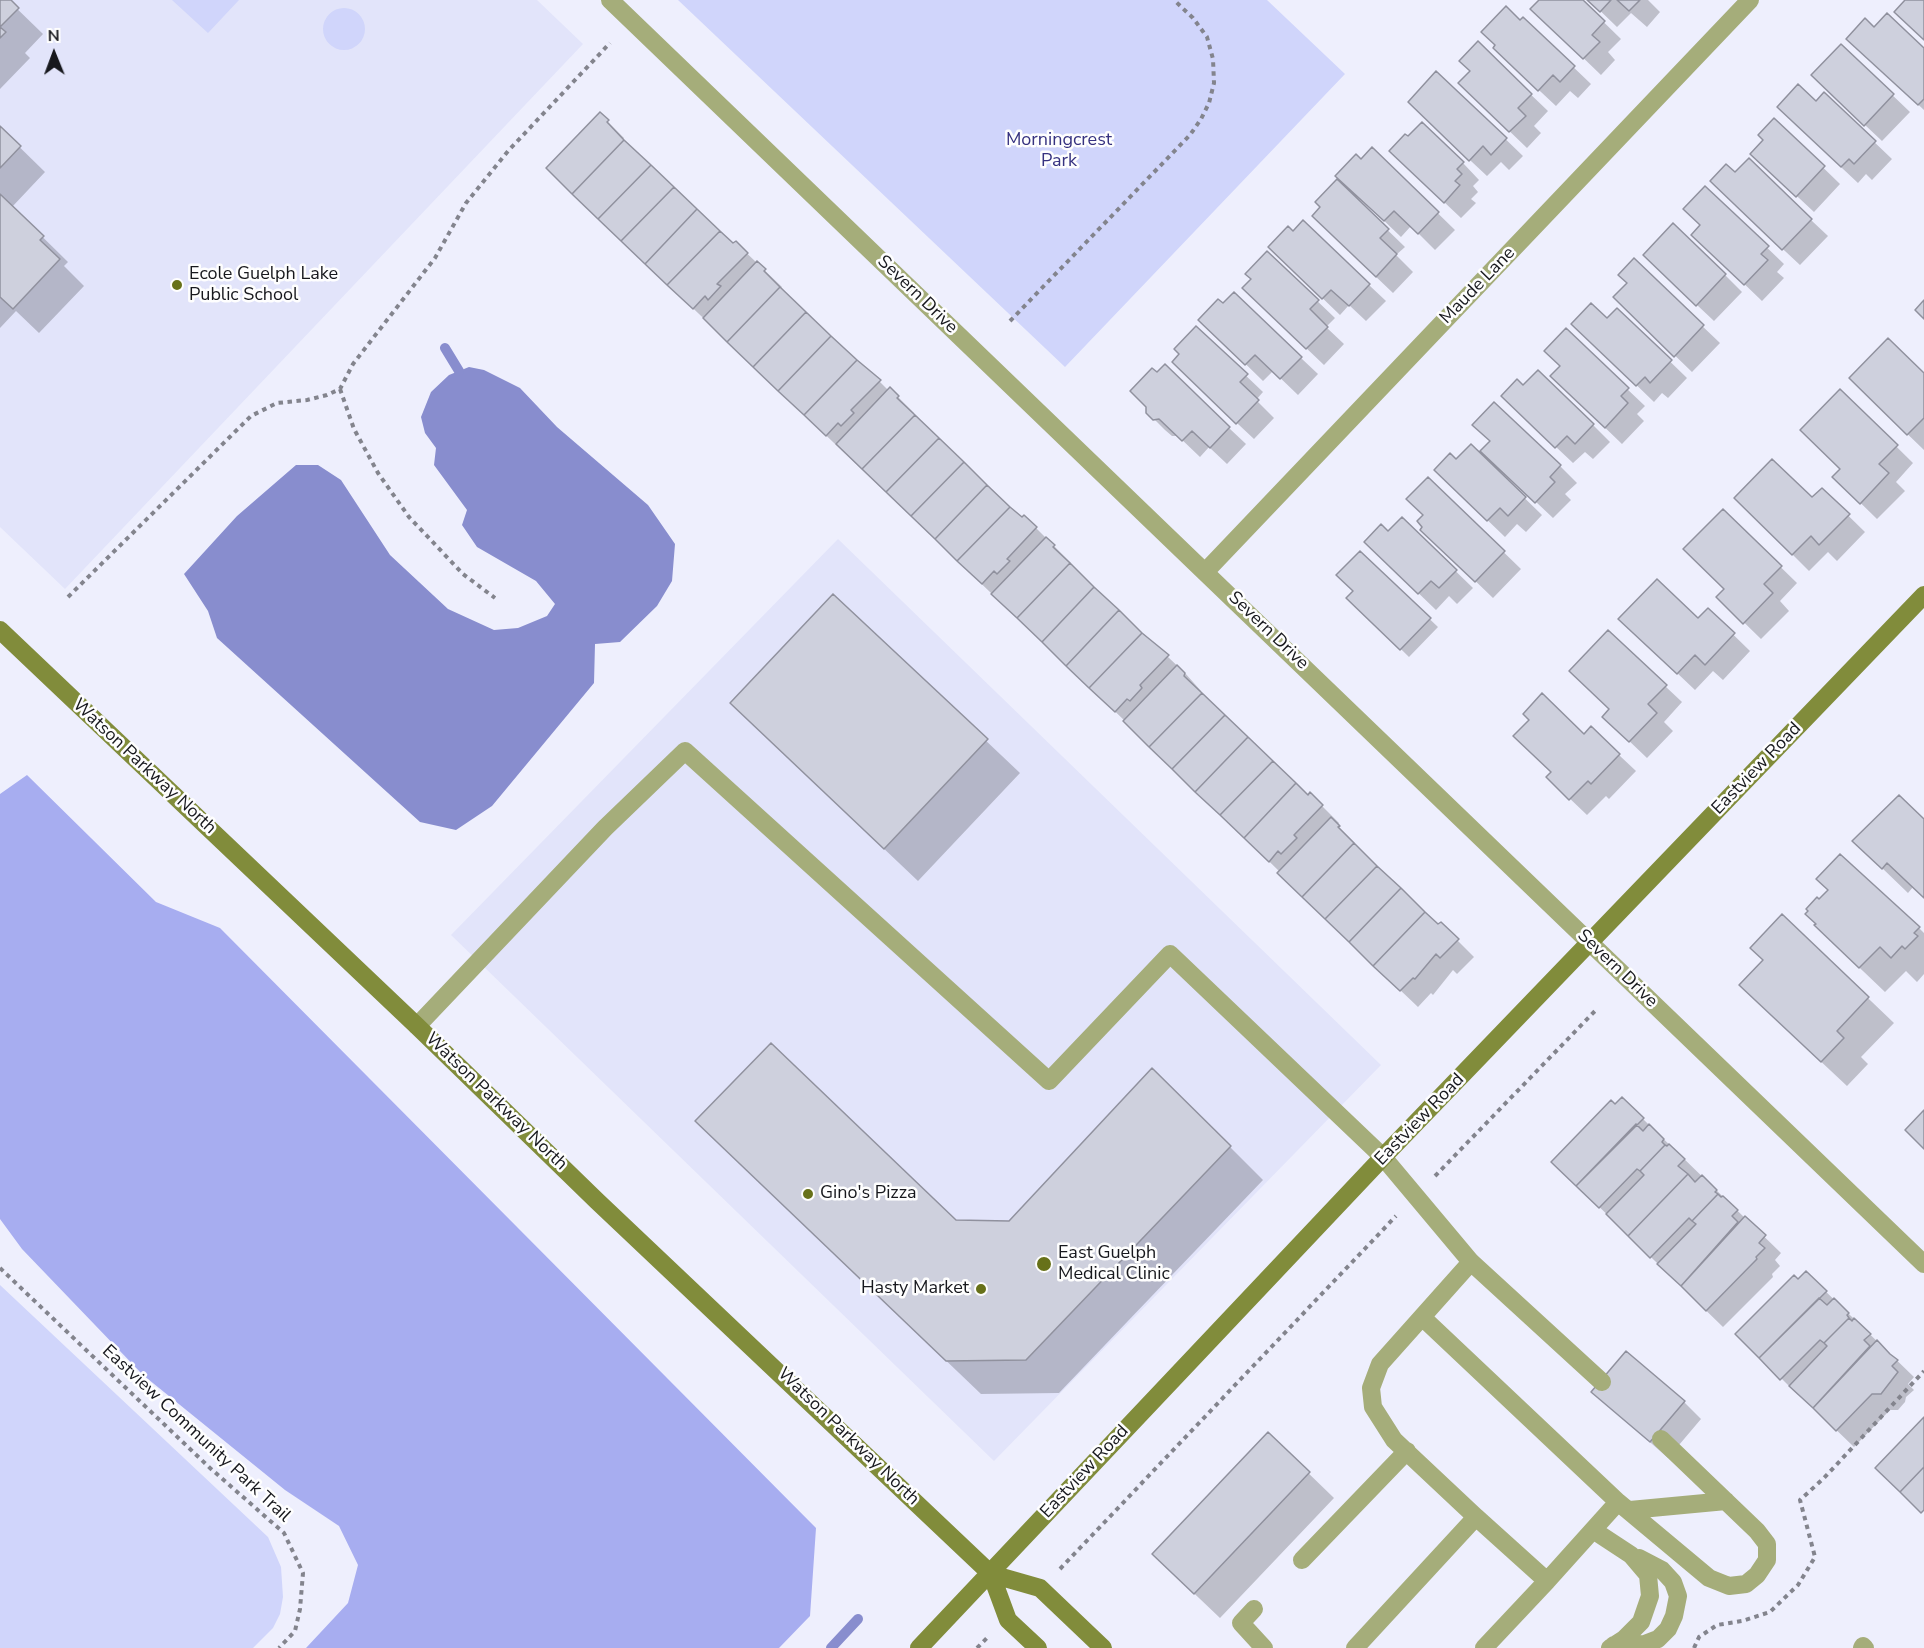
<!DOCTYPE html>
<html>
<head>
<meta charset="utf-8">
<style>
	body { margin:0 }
	#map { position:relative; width:1924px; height:1648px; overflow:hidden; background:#eeeffd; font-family:"Nunito Sans",sans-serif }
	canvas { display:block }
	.north { position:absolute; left:24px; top:24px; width:60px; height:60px; -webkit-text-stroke:4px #fefefe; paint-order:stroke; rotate:359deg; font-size:16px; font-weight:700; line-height:24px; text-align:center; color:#17181d }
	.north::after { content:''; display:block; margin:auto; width:21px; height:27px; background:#17181d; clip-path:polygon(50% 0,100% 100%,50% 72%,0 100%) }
</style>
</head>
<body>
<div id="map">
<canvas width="1924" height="1648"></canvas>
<div class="north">N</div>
</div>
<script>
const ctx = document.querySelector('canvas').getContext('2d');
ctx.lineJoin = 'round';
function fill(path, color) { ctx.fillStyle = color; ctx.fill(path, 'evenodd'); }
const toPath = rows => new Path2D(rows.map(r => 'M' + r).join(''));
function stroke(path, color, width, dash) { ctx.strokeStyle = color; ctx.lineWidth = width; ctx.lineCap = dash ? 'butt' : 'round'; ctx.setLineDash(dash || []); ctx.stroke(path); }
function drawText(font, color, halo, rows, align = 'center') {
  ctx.font = font + ' "Nunito Sans",sans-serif'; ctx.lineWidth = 5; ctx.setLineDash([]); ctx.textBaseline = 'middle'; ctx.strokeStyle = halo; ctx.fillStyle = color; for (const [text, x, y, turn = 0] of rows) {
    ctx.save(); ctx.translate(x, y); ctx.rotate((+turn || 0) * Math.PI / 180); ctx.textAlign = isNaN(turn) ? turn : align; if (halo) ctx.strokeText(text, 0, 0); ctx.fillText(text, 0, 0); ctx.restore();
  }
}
fill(toPath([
	[0,0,537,0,583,44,65,589,0,527],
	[838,539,1381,1065,994,1461,451,935]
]), '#e2e4fa');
fill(toPath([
	[172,0,239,0,208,33],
	[678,0,1267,0,1345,74,1065,367],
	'323 29a21 21 0 1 1 42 0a21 21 0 1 1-42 0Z',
	[0,1285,268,1537,281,1567,283,1597,280,1614,273,1628,253,1648,0,1648]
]), '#d0d5fb');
fill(toPath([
	[27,775,156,902,220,928,816,1528,810,1616,779,1648,306,1648,348,1603,358,1565,339,1526,285,1490,143,1375,22,1249,0,1219,0,794]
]), '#a7adf0');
fill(toPath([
	[469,367,484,370,520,388,557,427,648,505,675,544,672,581,657,606,620,642,595,644,594,683,492,806,456,830,420,822,217,638,208,611,184,574,237,516,296,465,318,465,341,480,390,555,448,609,494,630,518,628,547,616,555,604,536,581,477,547,462,525,467,510,434,465,436,448,425,433,421,417,431,392,449,375]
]), '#888dce');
fill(toPath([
	[0,0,8,0,43,34,25,53,30,58,0,89],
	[1541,0,1581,0,1621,39,1608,52,1615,60,1601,75,1549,25],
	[1589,0,1648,0,1660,12,1647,27,1631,13,1617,27],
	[1523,19,1591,84,1578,98,1570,91,1556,106,1511,64,1520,22],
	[1874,29,1924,50,1924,110,1865,55],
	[1478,44,1548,111,1534,126,1541,133,1527,148,1477,100,1472,72],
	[1841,46,1910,112,1882,141,1830,92],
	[1437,73,1523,156,1509,170,1501,162,1487,176,1426,119],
	[1824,94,1892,159,1872,180,1866,174,1858,183,1795,124],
	[600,114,624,138,622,140,733,245,736,243,757,263,782,287,780,289,865,371,867,369,889,391,890,389,914,413,913,415,1009,507,1036,528,1071,563,1069,564,1185,673,1201,691,1200,693,1308,797,1310,794,1339,823,1337,825,1355,843,1354,845,1438,926,1441,924,1474,957,1457,974,1453,970,1433,995,1431,993,1418,1007,1295,890,1280,872,1125,721,564,185],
	[1774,120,1840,184,1814,212,1769,170,1765,140],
	[0,128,45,172,12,207,68,262,64,266,84,286,39,333,16,311,0,328],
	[1372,149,1455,230,1435,250,1411,226,1401,237,1354,192,1361,161],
	[1463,163,1479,180,1473,186,1478,192,1471,199,1476,203,1461,218,1408,168],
	[1735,174,1811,220,1828,236,1800,265,1728,198],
	[1337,181,1405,247,1396,255,1413,272,1393,293,1330,233],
	[1705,188,1784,264,1777,272,1784,278,1762,301,1710,251],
	[1267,253,1335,318,1326,327,1344,344,1324,365,1261,305,1253,279],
	[1634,261,1720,343,1692,372,1632,314,1628,284],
	[1287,264,1369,285,1386,301,1366,321,1349,305,1340,315],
	[1662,272,1725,275,1742,292,1714,321],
	[1223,305,1301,358,1318,374,1298,395,1273,371,1263,381,1217,336],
	[1617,310,1687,378,1668,398,1662,393,1654,402,1590,340],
	[1196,328,1263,392,1256,400,1274,418,1254,439,1190,379],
	[1566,331,1645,406,1637,414,1644,421,1622,444,1569,393,1561,366],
	[1924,375,1924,450,1867,395],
	[1523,387,1593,425,1610,442,1593,459,1585,452,1573,463,1520,413],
	[1840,391,1913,463,1896,482,1905,491,1877,519,1834,477,1841,469],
	[1147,406,1229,428,1246,444,1227,464,1209,447,1200,457,1178,436,1172,436,1165,430,1147,412],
	[1471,446,1542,515,1526,532,1517,524,1505,537,1453,487],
	[1560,466,1577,483,1565,494,1571,500,1553,518,1499,467],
	[1428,479,1521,569,1493,598,1439,546,1425,515],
	[1822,490,1865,532,1837,561,1828,552,1809,571,1736,498,1812,500],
	[1723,511,1797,583,1780,601,1789,611,1761,639,1718,597,1726,589],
	[1402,519,1473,588,1457,604,1449,596,1436,610,1383,559,1388,533],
	[1360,553,1438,627,1409,657,1349,598,1355,591],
	[833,596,1020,773,918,881,765,736],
	[1708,610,1750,651,1723,680,1713,671,1695,690,1637,635,1698,620],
	[1665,686,1682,702,1664,722,1673,731,1647,758,1604,717],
	[1584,736,1619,755,1636,771,1609,799,1606,796,1587,815,1565,794,1553,773],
	[1924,821,1924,897,1913,887,1908,893,1854,841],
	[1782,916,1894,1023,1861,1057,1868,1064,1847,1086,1766,1010,1765,960],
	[1919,928,1924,933,1924,974,1917,982,1906,971,1885,992,1841,950],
	[1643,1119,1781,1253,1775,1260,1780,1266,1772,1274,1773,1277,1723,1327,1553,1162],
	[1230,1147,1263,1180,1059,1393,981,1394,730,1154,955,1222,1010,1222],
	[1799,1281,1820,1286,1914,1377,1908,1384,1914,1390,1906,1397,1905,1402,1898,1410,1890,1410,1854,1447,1799,1394,1798,1395,1737,1334],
	[1593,1392,1684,1402,1701,1419,1668,1458],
	[1268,1434,1334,1498,1220,1618,1179,1579]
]), '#0003');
stroke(toPath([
	[445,348,459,371],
	[831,1648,858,1619]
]), '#888dce', 10);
const building = toPath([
	[0,0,11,0,19,8,0,27,6,32,0,38,0,0],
	[1539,0,1583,0,1605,21,1592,35,1600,42,1583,59,1530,9,1539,0],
	[1587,0,1611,0,1600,12,1587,0],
	[1617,0,1640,0,1629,11,1617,0],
	[1905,0,1924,0,1924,40,1894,12,1905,0],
	[1506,6,1520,20,1523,17,1575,66,1560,82,1553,75,1538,91,1493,48,1495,45,1481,32,1506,6],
	[1887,13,1924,48,1924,99,1918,105,1846,39,1865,18,1874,27,1887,13],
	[1478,41,1532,94,1518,108,1526,116,1509,132,1458,83,1470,71,1459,61,1478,41],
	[1841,44,1894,94,1864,126,1811,75,1841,44],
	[1436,71,1507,138,1491,155,1483,146,1469,161,1408,102,1436,71],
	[1798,84,1816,101,1824,92,1876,141,1854,164,1849,159,1841,167,1777,107,1798,84],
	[600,112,609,120,607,122,624,140,572,194,546,168,600,112],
	[1774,118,1825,166,1796,197,1750,154,1763,140,1758,135,1774,118],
	[1422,122,1464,162,1457,169,1462,174,1455,181,1460,185,1444,203,1389,151,1405,134,1408,136,1422,122],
	[0,126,21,146,0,168,0,126],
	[624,140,651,165,598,219,572,194,624,140],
	[1372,147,1439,212,1418,234,1394,211,1384,221,1335,176,1356,154,1361,159,1372,147],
	[1749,158,1812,219,1782,250,1710,181,1726,164,1735,172,1749,158],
	[651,165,674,187,621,241,598,219,651,165],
	[1337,179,1389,229,1380,238,1397,254,1376,277,1312,216,1320,207,1315,202,1337,179],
	[1705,186,1769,246,1761,254,1768,260,1744,285,1691,235,1700,225,1683,209,1705,186],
	[674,187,697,209,645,264,621,241,674,187],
	[0,194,44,236,40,240,60,259,13,309,0,297,0,194],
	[697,209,720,231,667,285,645,264,697,209],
	[1303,220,1370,284,1349,306,1331,290,1322,299,1268,247,1288,226,1293,231,1303,220],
	[1673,223,1726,274,1696,306,1643,255,1673,223],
	[720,231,733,243,736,241,748,253,717,284,721,286,708,300,705,296,693,309,667,285,720,231],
	[1267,251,1319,300,1310,309,1328,327,1306,349,1242,288,1251,279,1245,274,1267,251],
	[1634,258,1704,325,1674,357,1613,297,1627,283,1618,275,1634,258],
	[757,261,766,269,764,271,780,287,727,342,703,318,757,261],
	[780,287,806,312,753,367,727,342,780,287],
	[1234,292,1302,357,1280,379,1255,355,1245,365,1198,320,1218,299,1223,303,1234,292],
	[1924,300,1924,319,1915,310,1924,300],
	[1591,303,1607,318,1617,308,1672,360,1650,383,1645,377,1636,386,1571,324,1591,303],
	[806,312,831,336,778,391,753,367,806,312],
	[1196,326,1248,374,1240,382,1259,400,1236,424,1172,362,1179,354,1174,349,1196,326],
	[1566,328,1629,388,1621,396,1628,403,1605,428,1550,376,1560,366,1544,351,1566,328],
	[831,336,857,360,804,415,778,391,831,336],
	[1888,338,1924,373,1924,418,1907,435,1849,378,1888,338],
	[857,360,881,380,851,410,854,413,841,426,838,423,826,436,804,415,857,360],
	[1165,364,1230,427,1210,448,1192,431,1182,441,1159,419,1153,420,1146,413,1146,407,1130,391,1152,368,1157,372,1165,364],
	[1538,370,1594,424,1575,444,1567,436,1555,448,1501,396,1517,379,1523,385,1538,370],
	[890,387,899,396,897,398,915,415,862,469,836,444,890,387],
	[1840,389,1898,445,1879,464,1889,473,1860,504,1832,477,1840,469,1800,430,1840,389],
	[1494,402,1561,465,1550,477,1555,482,1535,503,1480,451,1490,441,1472,425,1494,402],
	[915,415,939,438,886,492,862,469,915,415],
	[939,438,964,462,911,516,886,492,939,438],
	[1471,444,1526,497,1508,516,1500,508,1487,521,1434,470,1450,453,1456,459,1471,444],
	[1772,459,1812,497,1822,488,1850,514,1819,545,1811,536,1792,555,1734,498,1772,459],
	[964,462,987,485,935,539,911,516,964,462],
	[1428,477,1505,551,1475,582,1420,530,1422,527,1417,521,1423,515,1406,499,1428,477],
	[987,485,1010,507,957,561,935,539,987,485],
	[1010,507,1022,517,1024,515,1037,527,1007,559,1010,561,997,574,994,571,982,584,957,561,1010,507],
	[1723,509,1782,566,1764,584,1773,593,1743,624,1716,597,1724,589,1683,549,1723,509],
	[1402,517,1457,570,1439,588,1431,581,1418,594,1364,542,1381,524,1388,531,1402,517],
	[1046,537,1055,545,1053,547,1070,563,1017,618,991,594,1046,537],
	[1360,551,1431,618,1400,650,1346,598,1353,591,1336,575,1360,551],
	[1070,563,1094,587,1042,642,1017,618,1070,563],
	[1657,579,1698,618,1708,608,1735,633,1705,665,1695,655,1677,674,1618,619,1657,579],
	[1094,587,1119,610,1066,666,1042,642,1094,587],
	[833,594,988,739,884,849,730,703,833,594],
	[1119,610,1142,633,1089,688,1066,666,1119,610],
	[1608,630,1667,685,1648,704,1657,713,1629,742,1602,717,1609,709,1569,671,1608,630],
	[1142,633,1169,655,1140,685,1142,688,1130,701,1127,699,1115,712,1089,688,1142,633],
	[1177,665,1185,673,1184,676,1202,693,1149,747,1123,721,1177,665],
	[1202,693,1225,715,1172,769,1149,747,1202,693],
	[1542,693,1584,734,1591,726,1620,754,1591,784,1588,781,1569,800,1546,777,1551,772,1513,736,1529,720,1523,714,1542,693],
	[1225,715,1248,737,1195,792,1172,769,1225,715],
	[1248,737,1273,761,1220,815,1195,792,1248,737],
	[1273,761,1296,783,1244,838,1220,815,1273,761],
	[1296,783,1308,795,1310,792,1323,805,1294,835,1297,838,1281,854,1278,851,1269,862,1244,838,1296,783],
	[1899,795,1924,819,1924,898,1887,863,1882,869,1852,841,1899,795],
	[1331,817,1340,826,1338,827,1354,843,1302,897,1277,873,1331,817],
	[1354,843,1377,866,1325,919,1302,897,1354,843],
	[1840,854,1920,927,1914,933,1918,936,1905,949,1902,946,1891,958,1880,947,1859,968,1814,925,1816,924,1805,914,1808,911,1806,909,1817,897,1819,899,1828,890,1816,879,1840,854],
	[1377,866,1401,888,1349,942,1325,919,1377,866],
	[1401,888,1425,912,1373,966,1349,942,1401,888],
	[1425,912,1438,924,1441,922,1459,939,1440,958,1436,954,1415,979,1413,978,1400,991,1373,966,1425,912],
	[1782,914,1869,997,1837,1031,1844,1038,1821,1062,1739,985,1763,960,1750,948,1782,914],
	[771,1043,956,1220,1009,1221,1152,1068,1231,1146,1026,1360,946,1361,695,1121,771,1043],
	[1622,1097,1644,1118,1576,1186,1551,1162,1611,1100,1615,1104,1622,1097],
	[1924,1110,1924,1149,1905,1130,1924,1110],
	[1636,1124,1643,1131,1649,1124,1664,1139,1662,1142,1665,1145,1640,1171,1637,1169,1599,1208,1576,1186,1636,1124],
	[1669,1144,1685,1159,1678,1166,1688,1174,1628,1236,1606,1214,1644,1175,1640,1171,1665,1145,1667,1146,1669,1144],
	[1688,1174,1695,1182,1702,1175,1717,1190,1715,1192,1718,1194,1692,1221,1689,1218,1650,1258,1628,1236,1688,1174],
	[1718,1194,1721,1197,1723,1196,1738,1210,1732,1216,1738,1222,1681,1286,1657,1264,1696,1224,1692,1221,1718,1194],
	[1745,1216,1766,1235,1759,1243,1765,1248,1756,1257,1757,1259,1706,1311,1681,1286,1745,1216],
	[1806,1271,1827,1291,1759,1358,1735,1334,1794,1275,1798,1279,1806,1271],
	[1819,1298,1827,1305,1834,1298,1849,1313,1847,1315,1849,1318,1824,1343,1820,1340,1780,1380,1759,1358,1819,1298],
	[1849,1318,1852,1321,1854,1318,1871,1334,1864,1340,1870,1346,1813,1408,1789,1386,1827,1346,1824,1343,1849,1318],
	[1877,1340,1890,1354,1898,1360,1892,1366,1898,1372,1881,1394,1872,1394,1836,1431,1813,1408,1877,1340],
	[1626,1351,1685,1401,1650,1442,1591,1392,1626,1351],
	[1924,1417,1924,1467,1900,1492,1875,1468,1924,1417],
	[1268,1432,1310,1472,1194,1594,1152,1554,1268,1432],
	[1924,1467,1924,1510,1921,1513,1900,1492,1924,1467]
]);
fill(building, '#ced0dd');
stroke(building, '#90919e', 1.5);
stroke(toPath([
	[1010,321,1190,135,1201,119,1209,103,1214,83,1213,59,1207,37,1193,18,1174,0],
	[340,389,354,429,378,473,409,517,463,574,495,598],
	[68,597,251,416,277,403,307,400,327,395,340,389,353,364,435,258,466,203,508,151,610,43],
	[1435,1176,1595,1011],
	[0,1268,210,1468,284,1533,303,1573,300,1609,295,1631,279,1648],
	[1060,1569,1396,1216],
	[977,1648,987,1638],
	[1694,1648,1699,1637,1717,1625,1742,1621,1770,1612,1798,1585,1815,1557,1800,1500,1824,1478,1924,1371]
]), '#83848d', 4, [4.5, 4.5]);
stroke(toPath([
	[417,1026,605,828,685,751,1049,1081,1170,954,1383,1157,1471,1262,1602,1382],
	[1471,1262,1380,1364,1371,1388,1373,1407,1394,1440,1476,1517],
	[1422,1317,1618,1502],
	[1630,1510,1726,1501],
	[1593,1530,1631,1555,1648,1575,1650,1596,1641,1622,1624,1639,1610,1648],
	[1302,1560,1407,1451],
	[1254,1609,1241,1623,1264,1648],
	[1614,1645,1645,1644,1658,1639,1668,1629,1674,1616,1678,1596,1673,1582,1662,1570,1639,1558],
	[1355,1648,1476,1517,1547,1581,1618,1502,1709,1578,1729,1586,1746,1584,1757,1575,1767,1560,1767,1544,1757,1531,1661,1439],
	[1484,1648,1547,1581],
	[1862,1648,1863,1646,1865,1648]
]), '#a5ad7a', 18);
stroke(toPath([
	[610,0,1924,1264],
	[1206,571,1750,0]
]), '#a5ad7a', 18);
stroke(toPath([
	[0,630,417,1026,597,1201,991,1574,1008,1620,1038,1648],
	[991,1574,1040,1588,1103,1648],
	[919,1648,1383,1157,1924,595]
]), '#818c3b', 18);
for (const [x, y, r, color] of [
	[177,285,6,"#677119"],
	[808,1194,6,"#677119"],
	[1044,1264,8,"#677119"],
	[981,1289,6,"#677119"]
]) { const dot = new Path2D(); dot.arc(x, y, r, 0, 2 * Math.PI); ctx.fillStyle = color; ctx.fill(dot); stroke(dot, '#fefefe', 2); }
drawText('18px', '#363280', '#fefefe', [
	["Morningcrest",1059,141],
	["Park",1059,162]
]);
drawText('18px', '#17181d', '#fefefe', [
	["Ecole Guelph Lake",189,275],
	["Public School",189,296],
	["Gino's Pizza",820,1194],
	["East Guelph",1058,1254],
	["Medical Clinic",1058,1275],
	["Hasty Market",969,1289,"right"]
], 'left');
drawText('18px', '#17181d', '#fefefe', [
	["Maude Lane",1478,286,-46],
	["Severn Drive",917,295,44],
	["Severn Drive",1268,631,44],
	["Watson Parkway North",144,767,43],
	["Eastview Road",1757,769,-46],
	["Severn Drive",1617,969,44],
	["Watson Parkway North",496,1102,44],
	["Eastview Road",1420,1120,-46],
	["Eastview Community Park Trail",196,1434,43],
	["Watson Parkway North",848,1437,44],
	["Eastview Road",1085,1472,-47]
]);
</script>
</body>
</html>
